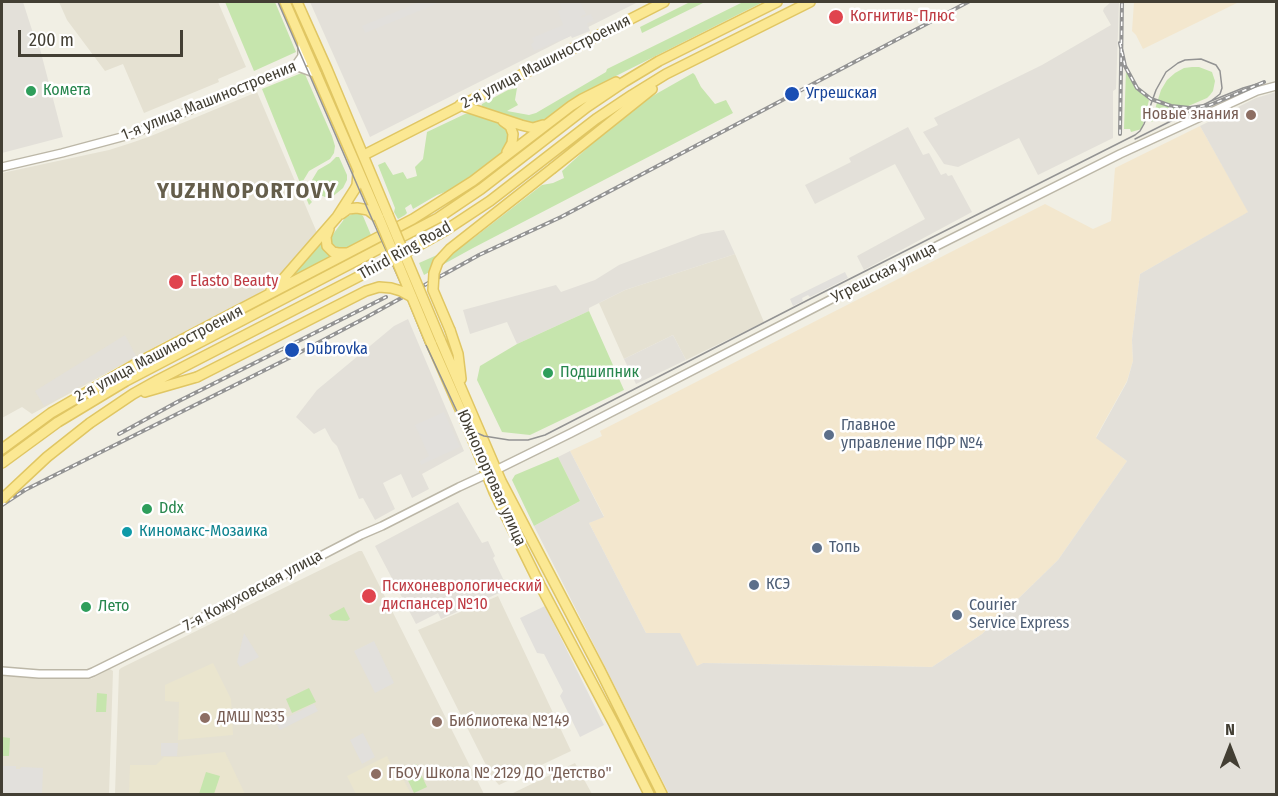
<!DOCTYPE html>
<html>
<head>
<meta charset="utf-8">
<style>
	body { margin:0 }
	#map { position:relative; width:1278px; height:796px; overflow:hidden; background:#f1efe4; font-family:"Fira Sans Condensed",sans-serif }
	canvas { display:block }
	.frame { position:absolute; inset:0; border:3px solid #433f34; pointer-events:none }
	.north { position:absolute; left:1200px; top:718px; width:60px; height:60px; -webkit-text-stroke:4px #fff; paint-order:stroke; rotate:0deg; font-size:16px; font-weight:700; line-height:24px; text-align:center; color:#433f34 }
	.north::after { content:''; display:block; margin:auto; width:21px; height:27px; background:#433f34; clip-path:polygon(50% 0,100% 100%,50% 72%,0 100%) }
	.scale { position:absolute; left:18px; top:30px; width:165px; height:27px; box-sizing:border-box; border:3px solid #433f34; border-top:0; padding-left:8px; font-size:18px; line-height:21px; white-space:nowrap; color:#433f34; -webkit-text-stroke:4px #fff; paint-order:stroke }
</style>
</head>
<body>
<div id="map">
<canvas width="1278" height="796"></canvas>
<div class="frame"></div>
<div class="north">N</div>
<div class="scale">200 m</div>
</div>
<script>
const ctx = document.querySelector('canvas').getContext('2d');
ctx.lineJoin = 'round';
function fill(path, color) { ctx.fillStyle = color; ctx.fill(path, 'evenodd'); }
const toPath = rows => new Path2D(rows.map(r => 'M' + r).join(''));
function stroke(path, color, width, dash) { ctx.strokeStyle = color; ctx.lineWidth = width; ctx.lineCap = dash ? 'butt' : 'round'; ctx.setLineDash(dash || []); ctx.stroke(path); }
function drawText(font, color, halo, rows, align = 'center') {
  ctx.font = font + ' "Fira Sans Condensed",sans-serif'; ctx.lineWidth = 5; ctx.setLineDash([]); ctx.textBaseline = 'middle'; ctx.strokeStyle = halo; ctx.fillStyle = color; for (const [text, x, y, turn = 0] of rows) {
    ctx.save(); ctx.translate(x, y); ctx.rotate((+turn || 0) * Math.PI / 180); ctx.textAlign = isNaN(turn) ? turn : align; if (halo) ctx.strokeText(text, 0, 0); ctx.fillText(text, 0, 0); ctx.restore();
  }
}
fill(toPath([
	[59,2,218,2,246,67,218,79,219,82,144,113,123,64,105,71,67,20],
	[257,92,318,235,272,285,247,300,160,344,32,414,22,407,2,418,2,173,109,150,131,143,151,136],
	[735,254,764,322,686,360,673,335,624,359,599,303,625,290],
	[359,551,362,551,484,794,115,794,119,670,121,668],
	[498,596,571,751,499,785,492,777,418,630],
	[110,669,113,671,109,794,2,794,2,675,91,679],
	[575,763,592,794,511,794]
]), '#e5e1d2');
fill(toPath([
	[1134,2,1239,2,1143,49,1136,35,1132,31],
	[1200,126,1249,212,1140,274,1132,340,1133,361,1127,381,1096,437,1127,461,1058,560,982,634,932,667,703,663,697,666,646,633,589,523,604,516,570,451,602,436,600,431,1045,204,1093,229,1111,221,1115,168]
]), '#f3e7ce');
fill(toPath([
	[2,2,23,2,32,30,40,49,63,137,2,153],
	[310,2,638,2,370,137],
	[1111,2,1119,2,1116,89,1113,91,1113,138,1038,175,1019,138,958,167,944,164,923,132,938,125,934,118,1042,65,1111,25,1103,11,1104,8],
	[1276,92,1276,794,669,794,534,526,580,501,558,457,570,451,604,517,589,523,646,633,680,633,697,666,703,663,932,667,982,634,1058,560,1127,461,1096,438,1127,382,1133,361,1132,340,1140,274,1248,212,1200,126,1256,98],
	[908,127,923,155,929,153,941,175,946,173,948,176,952,175,972,212,864,270,857,256,925,219,895,164,815,204,805,185,851,162,849,158],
	[724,230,735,254,625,290,589,308,589,311,517,344,507,322,470,334,463,310,556,285,561,292,595,280,619,265,701,234],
	[408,319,464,451,422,474,429,489,412,498,401,474,383,483,395,509,375,520,363,498,359,499,337,446,332,441,325,428,314,434,296,417,317,390,394,326],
	[125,335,136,356,44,406,35,391],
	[673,335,686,360,636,384,624,359],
	[458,502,482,543,488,541,495,556,493,558,508,589,441,619,438,613,416,624,375,546]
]), '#e3e0d9');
fill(toPath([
	[213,663,231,699,233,735,178,740,179,702,165,701,165,685],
	[225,752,245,794,129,794,130,765,156,765,164,757,178,757],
	[387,756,394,771,398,769,411,794,356,794,347,776]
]), '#eae5ce');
fill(toPath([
	[225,2,275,2,296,52,254,71],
	[690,2,705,2,642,33,640,27],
	[743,2,763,2,608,80,580,96,541,122,533,124,516,120,481,107,482,104,508,90,517,88,515,100,518,105,507,111,529,115,536,113,606,72,607,69],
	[1192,67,1199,67,1212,72,1215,81,1213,91,1210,95,1207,98,1151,122,1161,90,1167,80,1175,73,1184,68],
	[1126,69,1137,88,1149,100,1142,129,1131,132,1130,129,1124,129],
	[304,72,332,136,335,146,334,153,330,159,309,171,303,181,303,188,307,196,312,202,309,205,262,89],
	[693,73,695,75,701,87,715,104,726,100,733,113,473,248,424,275,419,263,471,240,542,185,553,183,564,178,562,171,608,129,649,98],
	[472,113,503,125,508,130,509,138,505,150,471,178,453,189,437,195,413,209,411,204,405,208,407,213,405,215,398,219,394,212,395,208,378,165,385,162,393,175,403,172,407,179,417,176,415,167,423,159,427,132,465,114],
	[336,157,339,157,347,175,347,180,343,188,337,193,332,197,325,197,318,194,314,189,312,180,318,170,330,163],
	[354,213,360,213,363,216,371,235,348,247,338,248,332,244,331,237,345,218],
	[324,240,336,256,287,281],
	[589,311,624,390,530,435,502,432,477,380,480,366,517,344],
	[558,457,580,501,534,526,512,480,515,475],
	[344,607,350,619,347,621,332,620,329,615],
	[309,688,316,702,292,713,286,699],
	[97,693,107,694,106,712,96,712],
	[2,737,10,738,9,756,2,756],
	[416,764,427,787,414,793,403,770],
	[206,772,220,776,214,794,199,794]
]), '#c6e5ad');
fill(toPath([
	[420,2,441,2,365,33,362,26],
	[559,2,580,2,586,14,581,16,581,18,591,14,594,21,587,23,590,31,572,38,571,36,534,51,531,44,534,42,532,38,563,25,558,11,562,9],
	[845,272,848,278,810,297,808,295,802,298,803,301,793,306,790,299],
	[444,412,460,447,421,465,420,461,429,456,415,425],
	[545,606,604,725,580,737,560,696,563,691,544,654,537,653,520,618],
	[244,633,259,657,240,667,237,662],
	[374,641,394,683,375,693,354,651],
	[314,704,318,711,280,730,276,723],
	[363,733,375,757,362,764,350,740],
	[161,743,178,743,177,756,161,756],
	[2,766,16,766,16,769,20,769,21,767,43,768,42,794,2,794]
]), '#e2e0dc');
const minor = toPath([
	[295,66,302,56,302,44],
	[295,66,317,74],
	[2,167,62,153,133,134,310,60],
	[2,671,39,674,88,674,93,672,182,628,361,535,382,526,459,487,496,470,571,433,855,287,1120,154,1257,91,1276,86]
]);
const major = toPath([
	[285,2,379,218],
	[297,2,327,69,388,215],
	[460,105,521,125,533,128,543,125],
	[503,121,510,126,513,134,512,143,507,152],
	[364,155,664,2],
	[553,168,652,89],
	[341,214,348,209,357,208,368,210,377,217],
	[329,229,326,237,327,246,333,252,338,253,346,253],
	[271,290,277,286,337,217,355,189,357,185,358,173],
	[450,330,458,354,461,379],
	[440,339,501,481,600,670,662,794],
	[431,343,463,416,494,492,540,585,614,724,649,794],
	[145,392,197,377],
	[90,423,133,394,158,380,414,248,446,230,490,201,596,119,632,95,666,74,810,2],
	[2,449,51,413,141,361,413,219,473,181,571,106,582,99,616,82],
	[2,463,58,422,126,381,438,218,481,189,587,107,624,82,659,61,777,2]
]);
stroke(minor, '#bcb7a7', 10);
stroke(major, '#e0c663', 12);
stroke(minor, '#fff', 7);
stroke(major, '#fbe893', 9);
stroke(toPath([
	[278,2,368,210,405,293,426,345,460,418,467,427,477,433,484,436,509,440,528,440,545,435,808,300,1135,135,1140,131,1144,124,1156,90,1166,72,1178,63,1185,60,1201,59,1216,65,1220,71,1222,88,1220,94,1211,101],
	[1135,139,1211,101,1243,88,1264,82]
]), '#939393', 1.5);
const rail = toPath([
	[1120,43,1125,66,1137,88,1151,99,1171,106,1190,108,1210,105,1264,82],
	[1120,134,1122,2],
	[119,434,179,401,386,297],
	[2,505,25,490,295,355,365,318,479,255,561,217,968,2]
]);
stroke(rail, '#939393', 4);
stroke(rail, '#fff', 1.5, [4.5]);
const majorBridge = toPath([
	[388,215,440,339],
	[379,218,431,343],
	[450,330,433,290,434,273,438,262,450,249,553,168],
	[197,377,366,291,379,287,391,288,401,291,412,297],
	[2,499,47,457,90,423]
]);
stroke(majorBridge, '#e0c663', 12, []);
stroke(majorBridge, '#fbe893', 9);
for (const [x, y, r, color] of [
	[836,17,8,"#e0444e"],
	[31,91,6,"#2e9e5b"],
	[792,94,8,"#1a4fb4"],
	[1251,115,6,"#8d6e63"],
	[176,282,8,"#e0444e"],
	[292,350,8,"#1a4fb4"],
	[548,373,6,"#2e9e5b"],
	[829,435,6,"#5c6f8a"],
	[147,509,6,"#2e9e5b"],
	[127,532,6,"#0f9aa8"],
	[817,548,6,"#5c6f8a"],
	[754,585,6,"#5c6f8a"],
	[369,596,8,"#e0444e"],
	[86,607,6,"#2e9e5b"],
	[957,615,6,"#5c6f8a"],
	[205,718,6,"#8d6e63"],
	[437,722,6,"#8d6e63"],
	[376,774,6,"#8d6e63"]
]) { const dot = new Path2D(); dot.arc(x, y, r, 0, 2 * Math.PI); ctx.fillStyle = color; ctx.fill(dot); stroke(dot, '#fff', 2); }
drawText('16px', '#be3a42', '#fff', [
	["Когнитив-Плюс",850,17],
	["Elasto Beauty",190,282],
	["Психоневрологический",382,587],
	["диспансер №10",382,605]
], 'left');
drawText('16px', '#433f34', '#fff', [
	["2-я улица Машиностроения",546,62,-27],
	["1-я улица Машиностроения",209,101,-22],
	["Third Ring Road",405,251,-29],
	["Угрешская улица",884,273,-27],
	["2-я улица Машиностроения",159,354,-28],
	["Южнопортовая улица",491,478,66],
	["7-я Кожуховская улица",253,591,-28]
]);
drawText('16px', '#27864d', '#fff', [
	["Комета",43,91],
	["Подшипник",560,373],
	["Ddx",159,509],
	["Лето",98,607]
], 'left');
drawText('16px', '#164399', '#fff', [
	["Угрешская",806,94],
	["Dubrovka",306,350]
], 'left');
drawText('16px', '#785e54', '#fff', [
	["Новые знания",1239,115,"right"],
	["ДМШ №35",217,718],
	["Библиотека №149",449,722],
	["ГБОУ Школа № 2129 ДО \"Детство\"",388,774]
], 'left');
drawText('16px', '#4e5e75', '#fff', [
	["Главное",841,426],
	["управление ПФР №4",841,444],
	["Топь",829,548],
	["КСЭ",766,585],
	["Courier",969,606],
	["Service Express",969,624]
], 'left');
drawText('16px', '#0d838f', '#fff', [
	["Киномакс-Мозаика",139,532]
], 'left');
ctx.letterSpacing = '1.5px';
drawText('bold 22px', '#655e4b', '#fff', [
	["YUZHNOPORTOVY",247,192]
]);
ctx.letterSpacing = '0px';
</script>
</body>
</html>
